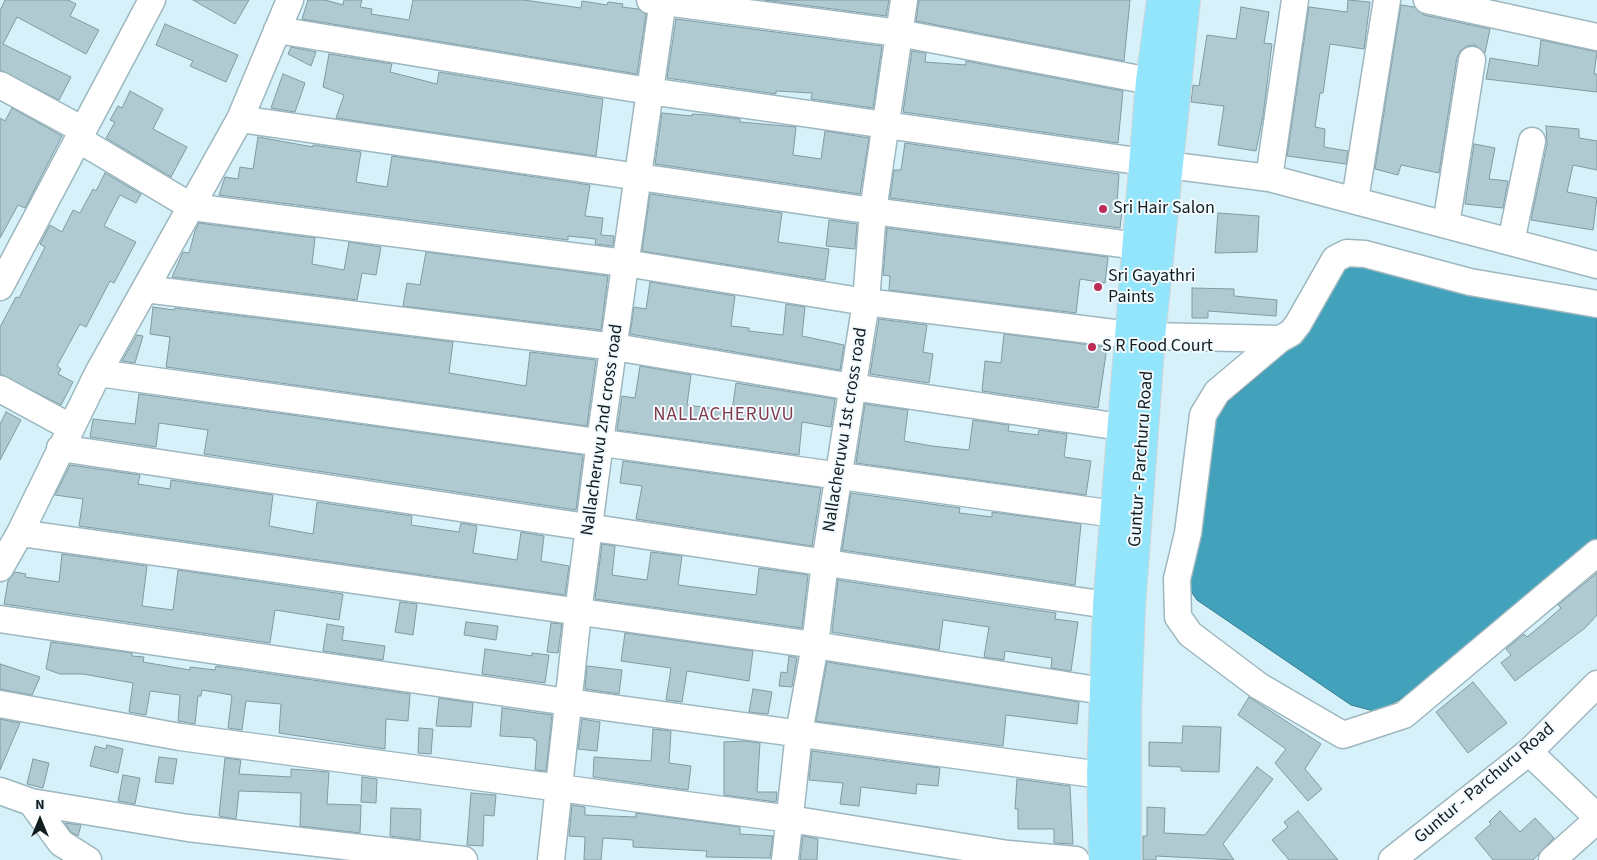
<!DOCTYPE html>
<html>
<head>
<meta charset="utf-8">
<style>
	body { margin:0 }
	#map { position:relative; width:1597px; height:860px; overflow:hidden; background:#d7f1fa; font-family:"Source Sans 3",sans-serif }
	canvas { display:block }
	.north { position:absolute; left:15px; top:795px; width:50px; height:50px; -webkit-text-stroke:4px #f1fbff; paint-order:stroke; rotate:0deg; font-size:14px; font-weight:700; line-height:20px; text-align:center; color:#131c1f }
	.north::after { content:''; display:block; margin:auto; width:18px; height:22px; background:#131c1f; clip-path:polygon(50% 0,100% 100%,50% 72%,0 100%) }
</style>
</head>
<body>
<div id="map">
<canvas width="1597" height="860"></canvas>
<div class="north">N</div>
</div>
<script>
const ctx = document.querySelector('canvas').getContext('2d');
ctx.lineJoin = 'round';
function fill(path, color) { ctx.fillStyle = color; ctx.fill(path, 'evenodd'); }
const toPath = rows => new Path2D(rows.map(r => 'M' + r).join(''));
function stroke(path, color, width, dash) { ctx.strokeStyle = color; ctx.lineWidth = width; ctx.lineCap = dash ? 'butt' : 'round'; ctx.setLineDash(dash || []); ctx.stroke(path); }
function drawText(font, color, halo, rows, align = 'center') {
  ctx.font = font + ' "Source Sans 3",sans-serif'; ctx.lineWidth = 4; ctx.setLineDash([]); ctx.textBaseline = 'middle'; ctx.strokeStyle = halo; ctx.fillStyle = color; for (const [text, x, y, turn = 0] of rows) {
    ctx.save(); ctx.translate(x, y); ctx.rotate((+turn || 0) * Math.PI / 180); ctx.textAlign = isNaN(turn) ? turn : align; if (halo) ctx.strokeText(text, 0, 0); ctx.fillText(text, 0, 0); ctx.restore();
  }
}
const water = toPath([
	[1371,262,1597,311,1597,539,1569,560,1409,694,1388,706,1374,711,1351,705,1197,600,1188,587,1186,580,1208,482,1212,428,1215,421,1228,402,1292,347,1337,272,1350,265,1371,262]
]);
fill(water, '#42a2bc');
stroke(water, '#347a8d', 1);
const building = toPath([
	[5,0,68,0,76,4,70,16,99,30,86,54,17,17,3,44,71,77,59,100,0,70,0,11,5,0],
	[193,0,249,0,235,24,193,0],
	[308,0,325,0,343,5,344,0,362,0,360,7,372,9,371,14,409,20,413,0,524,0,581,8,582,1,607,5,608,2,623,4,622,7,638,9,646,14,637,74,302,19,308,0],
	[764,0,889,0,886,16,764,0],
	[919,0,1130,0,1124,61,916,21,919,0],
	[1348,0,1370,2,1364,49,1330,44,1323,93,1320,93,1315,127,1325,129,1324,147,1348,151,1346,164,1287,156,1309,7,1347,12,1348,0],
	[1401,5,1414,7,1424,15,1490,29,1485,53,1475,45,1467,46,1461,50,1457,57,1439,173,1401,165,1398,175,1375,169,1401,5],
	[1241,7,1269,12,1264,43,1272,44,1263,116,1256,151,1218,145,1224,106,1191,102,1193,85,1199,86,1207,35,1236,39,1241,7],
	[676,19,882,46,873,108,811,99,812,93,776,91,776,94,667,78,676,19],
	[165,24,238,55,226,82,190,66,193,61,156,45,165,24],
	[1541,40,1597,52,1594,74,1597,74,1597,92,1486,79,1490,58,1538,66,1541,40],
	[291,47,316,52,311,66,288,54,291,47],
	[912,51,926,53,925,62,966,65,966,61,1123,91,1118,143,903,112,912,51],
	[329,54,392,64,390,72,437,84,439,72,603,99,596,156,336,118,344,95,323,87,329,54],
	[283,74,305,83,295,112,271,108,283,74],
	[130,91,163,109,153,129,187,147,171,177,106,138,115,122,110,120,118,106,122,108,130,91],
	[12,108,62,136,25,208,18,205,0,238,0,118,5,121,12,108],
	[662,113,692,116,692,114,709,115,740,119,740,122,796,127,793,155,821,159,825,131,869,138,860,194,655,164,662,113],
	[1546,126,1579,129,1579,138,1597,141,1597,170,1573,165,1567,192,1597,198,1593,230,1531,220,1547,144,1546,126],
	[258,137,313,147,313,145,361,152,356,182,387,187,392,156,590,185,585,216,603,218,601,235,614,236,613,246,595,244,596,239,568,236,568,240,219,195,225,177,238,179,240,167,253,169,258,137],
	[905,143,1119,174,1117,202,1123,203,1120,228,890,198,894,170,901,170,905,143],
	[1474,144,1495,148,1489,179,1508,181,1503,208,1465,204,1474,144],
	[105,173,141,194,136,203,120,195,104,226,136,242,114,283,110,281,86,327,80,324,57,366,61,369,58,374,73,382,61,405,0,374,0,327,16,297,19,298,45,247,40,244,50,225,62,232,73,210,80,213,93,189,96,191,105,173],
	[650,194,782,213,778,242,829,249,825,280,642,251,650,194],
	[1218,213,1259,216,1257,252,1215,253,1218,213],
	[829,220,857,224,855,249,826,246,829,220],
	[199,223,315,238,312,264,344,270,349,242,381,247,376,275,362,273,357,300,172,277,183,252,189,253,195,231,199,223],
	[887,228,1108,257,1105,283,1080,279,1076,313,889,290,890,276,883,275,887,228],
	[426,252,608,276,601,330,403,306,407,283,420,285,426,252],
	[650,282,735,296,731,326,749,328,749,331,783,335,786,304,805,307,802,336,844,345,840,370,630,334,634,307,646,309,650,282],
	[1192,288,1234,289,1234,296,1277,300,1276,316,1208,311,1208,318,1192,318,1192,288],
	[153,307,174,310,175,308,453,342,449,373,526,386,530,352,596,360,587,426,166,367,170,337,150,334,153,307],
	[879,319,927,325,923,352,933,354,929,383,870,374,879,319],
	[1004,334,1107,347,1098,408,982,391,985,361,1001,363,1004,334],
	[137,335,143,336,135,363,122,361,137,335],
	[640,366,691,375,687,405,732,411,736,383,835,399,831,427,802,422,799,455,617,430,622,396,635,398,640,366],
	[139,394,583,455,576,510,204,454,208,430,159,423,156,447,90,437,93,419,135,424,139,394],
	[865,404,908,410,904,441,932,446,969,450,973,420,1009,425,1008,431,1038,435,1039,430,1067,434,1064,457,1091,461,1086,495,856,463,865,404],
	[6,412,21,420,0,460,0,424,6,412],
	[623,461,821,488,812,546,636,519,642,486,620,483,623,461],
	[70,465,140,475,138,484,170,489,171,480,273,495,269,526,313,534,317,502,412,516,411,525,459,532,461,523,477,526,473,553,517,560,521,532,544,536,541,561,569,566,565,595,79,526,83,499,55,495,70,465],
	[851,493,960,508,959,513,992,517,992,512,1081,524,1075,585,842,550,851,493],
	[602,544,615,546,612,575,647,580,651,552,682,556,678,585,756,595,759,568,808,575,802,628,595,599,602,544],
	[62,554,147,566,142,606,173,610,178,570,343,594,339,620,275,610,270,643,4,604,8,581,15,572,26,574,25,577,59,582,62,554],
	[1597,573,1597,615,1585,628,1515,681,1501,663,1511,655,1506,649,1524,634,1527,637,1544,623,1561,608,1558,605,1597,573],
	[838,580,1056,613,1055,619,1078,622,1071,671,1051,668,1052,658,1005,651,1004,660,984,657,989,627,943,620,939,650,832,632,838,580],
	[400,602,417,604,413,635,395,632,400,602],
	[466,622,498,626,496,640,464,635,466,622],
	[551,623,562,624,558,653,547,652,551,623],
	[327,624,344,627,342,640,385,646,383,660,323,651,327,624],
	[625,633,753,651,749,681,687,671,682,702,666,700,671,668,621,661,625,633],
	[51,642,132,653,132,656,144,657,143,662,190,670,190,667,215,670,216,666,410,694,408,721,386,719,385,749,279,733,281,704,246,701,242,730,228,728,232,695,202,690,201,696,198,696,195,724,178,721,180,695,150,691,146,715,129,712,133,683,83,674,60,674,46,669,51,642],
	[485,649,532,656,532,653,549,655,545,683,482,674,485,649],
	[789,656,797,658,792,687,779,686,781,672,787,673,789,656],
	[827,662,1079,702,1077,724,1006,715,1003,746,816,721,827,662],
	[0,664,40,677,32,695,0,689,0,664],
	[587,666,622,670,619,694,585,689,587,666],
	[1473,682,1507,723,1468,753,1436,712,1473,682],
	[753,689,772,692,768,714,749,712,753,689],
	[1249,697,1321,744,1305,769,1322,789,1308,801,1275,763,1286,749,1238,715,1249,697],
	[439,698,473,703,471,727,436,726,439,698],
	[502,708,552,715,546,771,535,770,537,741,534,740,534,738,500,736,502,708],
	[0,719,20,723,0,770,0,719],
	[582,719,600,722,597,751,578,749,582,719],
	[1183,726,1221,727,1219,772,1181,771,1181,767,1149,766,1149,742,1182,743,1183,726],
	[419,728,433,729,431,754,418,753,419,728],
	[653,729,671,731,669,763,691,766,688,790,593,777,594,757,651,761,653,729],
	[744,741,760,743,757,792,777,792,776,802,724,795,724,742,744,741],
	[107,745,123,749,118,773,90,766,95,746,106,749,107,745],
	[812,751,940,768,938,786,917,784,916,794,861,787,859,806,840,804,843,783,809,780,812,751],
	[159,757,177,759,173,784,155,782,159,757],
	[225,758,241,760,239,774,291,777,291,769,329,772,327,804,361,805,360,833,300,826,301,793,239,791,236,819,219,816,225,758],
	[33,759,49,763,43,788,27,784,33,759],
	[1257,767,1273,779,1223,844,1234,860,1156,856,1156,860,1143,860,1143,836,1147,836,1147,807,1165,808,1164,833,1205,835,1257,767],
	[123,775,140,778,135,804,118,801,123,775],
	[362,777,377,779,376,803,361,802,362,777],
	[1017,779,1070,786,1073,844,1054,843,1054,829,1018,829,1018,809,1015,809,1017,779],
	[471,793,496,795,494,816,484,815,483,846,467,845,471,793],
	[572,805,585,807,585,815,636,817,636,813,740,827,740,834,773,836,770,858,706,857,707,851,633,847,633,840,603,838,601,860,584,860,585,837,569,836,572,805],
	[391,808,421,809,420,840,390,836,391,808],
	[1298,811,1338,860,1289,860,1272,840,1288,827,1284,822,1298,811],
	[1500,811,1520,832,1535,818,1554,838,1533,860,1493,860,1475,838,1491,824,1489,822,1500,811],
	[65,823,81,825,78,836,71,832,65,823],
	[803,836,818,839,817,860,800,860,803,836]
]);
fill(building, '#b0cad2');
stroke(building, '#819aa2', 1);
const minor = toPath([
	[650,0,899,33,1150,81],
	[1427,0,1597,37],
	[277,30,649,91,1144,162,1269,178,1597,265],
	[0,85,83,130],
	[240,119,873,211,1138,246],
	[78,139,192,207,625,263,866,302,1130,335],
	[1269,178,1295,0],
	[1355,200,1387,0],
	[1446,225,1472,60],
	[1511,242,1532,141],
	[0,287,152,0],
	[145,289,615,347,852,387,1121,427],
	[1151,336,1280,339,1291,333,1298,324,1335,259,1347,253,1365,254,1470,282,1597,304],
	[1280,339,1217,392,1203,415,1188,533,1177,579,1178,617,1190,634,1259,686,1343,735,1404,715,1597,553],
	[98,373,1115,514],
	[0,389,70,427],
	[60,448,1107,605],
	[20,533,815,645,1103,691],
	[0,568,20,533,98,373,240,119,290,0],
	[0,619,568,702,1101,775],
	[0,704,180,737,790,819,1008,854,1076,860],
	[1529,752,1597,817],
	[0,791,31,802,188,828,464,860],
	[31,802,61,843,88,860],
	[551,860,578,613,600,441,663,0],
	[785,860,799,733,815,645,825,562,866,302,873,211,904,0],
	[1392,860,1529,752,1597,684],
	[1552,860,1597,820]
]);
const major = toPath([
	[1103,860,1101,775,1107,605,1150,81,1161,0],
	[1127,860,1127,710,1131,608,1151,336,1186,0]
]);
stroke(minor, '#9db7bf', 29);
stroke(major, '#d5d6d7', 30);
stroke(minor, '#fff', 26);
stroke(major, '#92e5fb', 28);
for (const [x, y, r, color] of [
	[1103,209,5,"#bc2c56"],
	[1098,287,5,"#bc2c56"],
	[1092,347,5,"#bc2c56"]
]) { const dot = new Path2D(); dot.arc(x, y, r, 0, 2 * Math.PI); ctx.fillStyle = color; ctx.fill(dot); stroke(dot, '#f1fbff', 2); }
drawText('18px', '#131c1f', '#f1fbff', [
	["Sri Hair Salon",1113,209],
	["Sri Gayathri",1108,277],
	["Paints",1108,298],
	["S R Food Court",1102,347]
], 'left');
drawText('18px', '#131c1f', '#f1fbff', [
	["Nallacheruvu 2nd cross road",603,430,-82],
	["Nallacheruvu 1st cross road",846,430,-81],
	["Guntur - Parchuru Road",1142,459,-86],
	["Guntur - Parchuru Road",1485,784,-40]
]);
ctx.letterSpacing = '1px';
drawText('19px', '#833b4a', '#f1fbff', [
	["NALLACHERUVU",724,416]
]);
ctx.letterSpacing = '0px';
</script>
</body>
</html>
